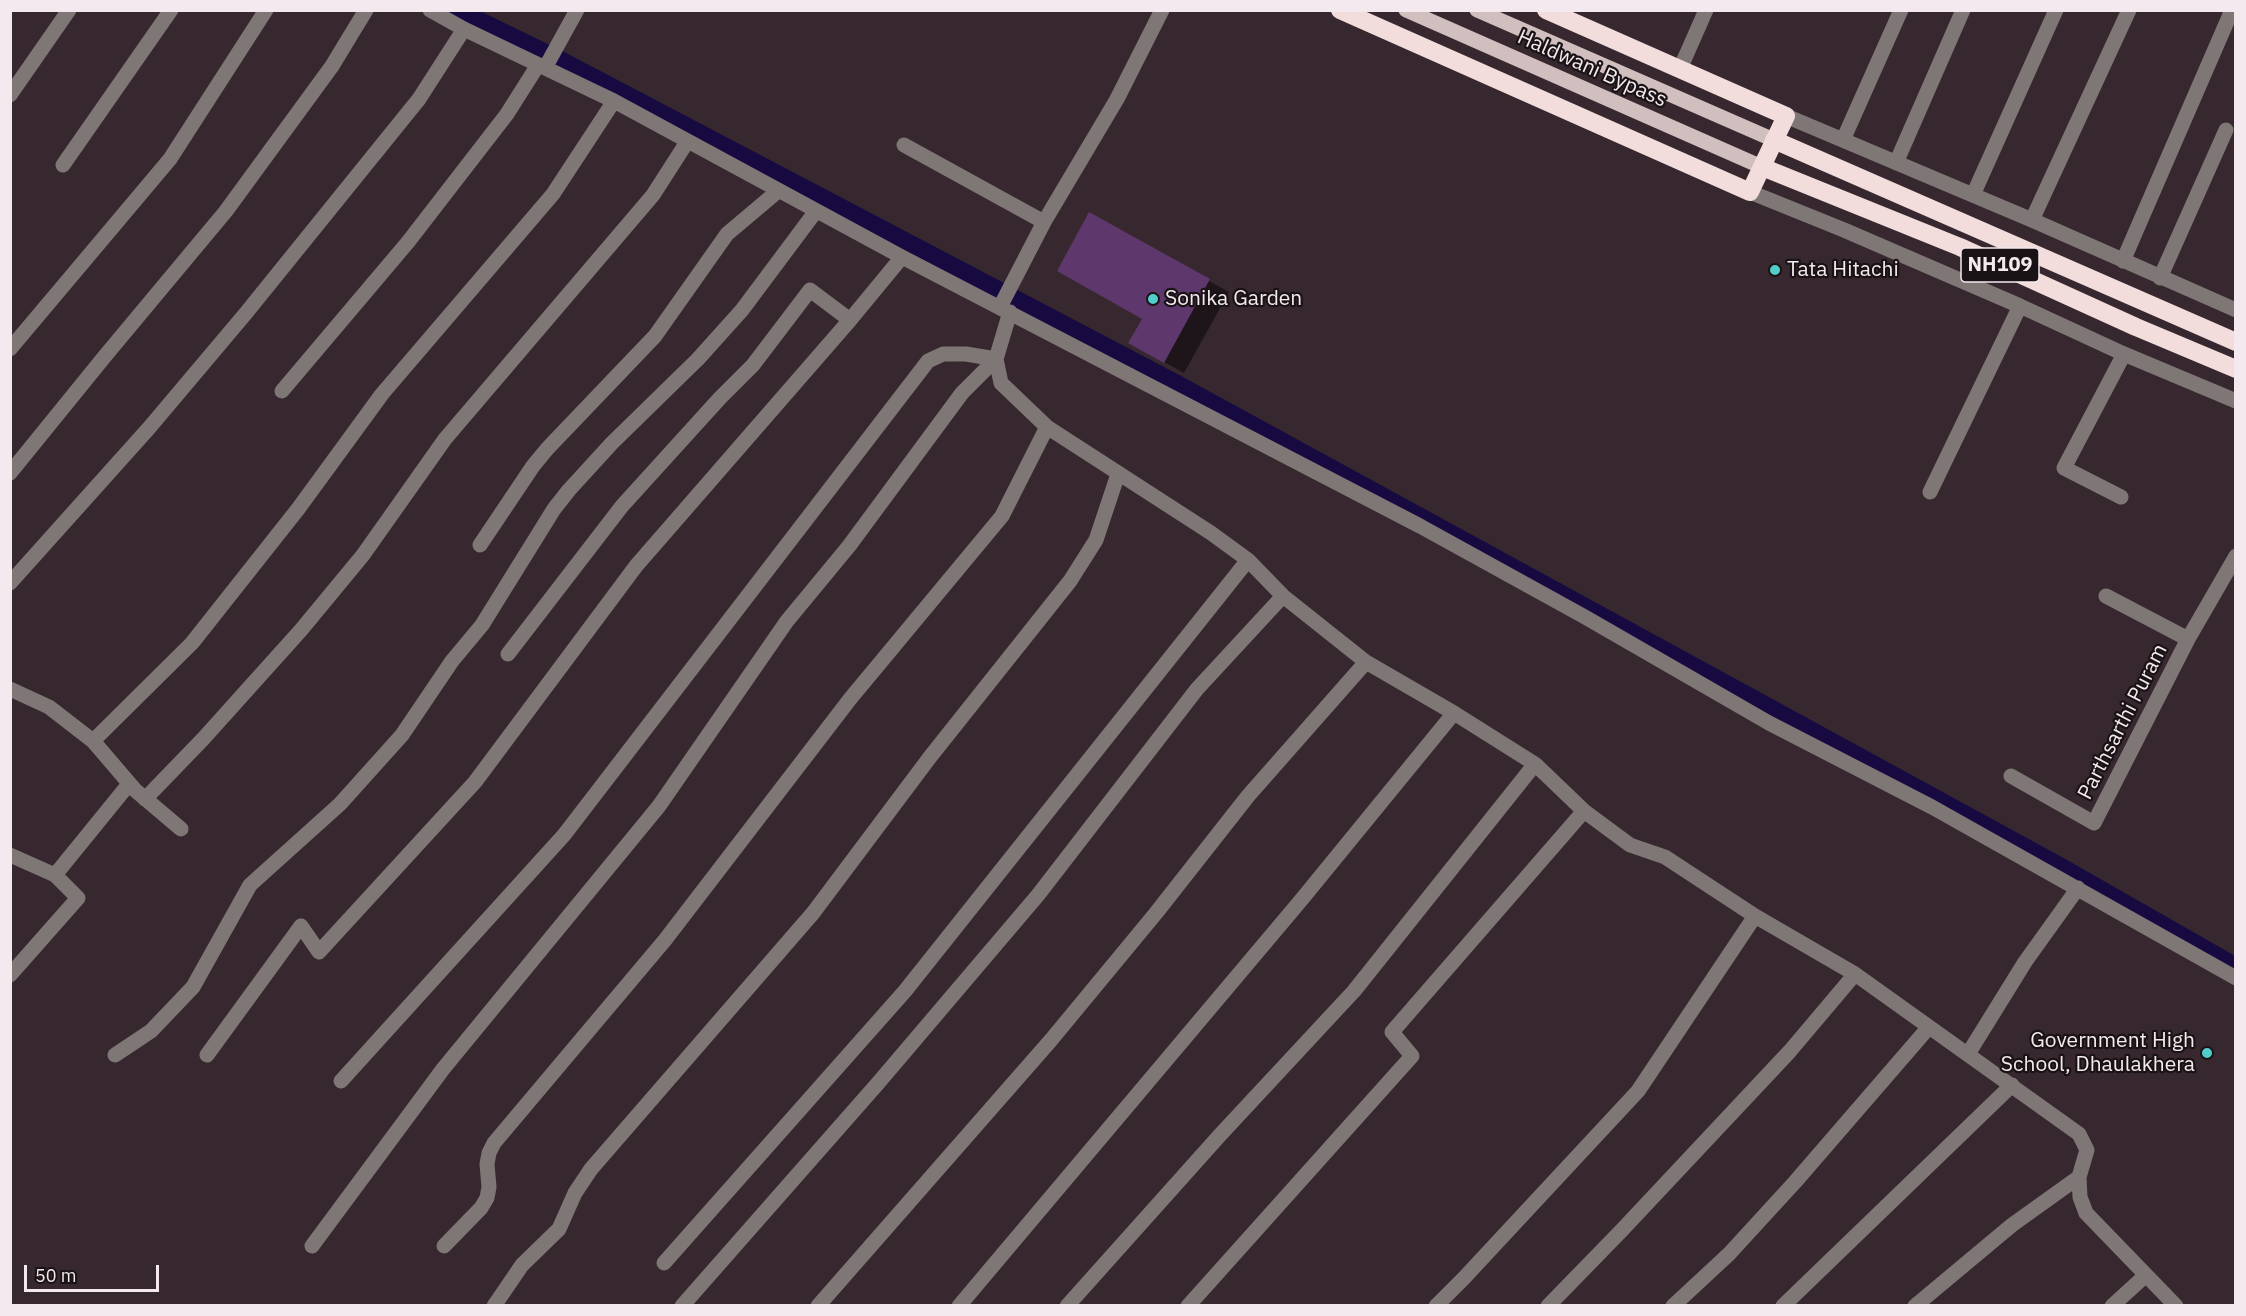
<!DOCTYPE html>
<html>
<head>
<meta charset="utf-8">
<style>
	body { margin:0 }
	#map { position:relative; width:2246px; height:1316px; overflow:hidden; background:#37282f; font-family:"IBM Plex Sans",sans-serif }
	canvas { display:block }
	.frame { position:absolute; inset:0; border:12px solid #f3e9ee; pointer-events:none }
	.scale { position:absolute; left:24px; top:1265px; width:135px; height:27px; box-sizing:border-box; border:3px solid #f3e9ee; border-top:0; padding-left:8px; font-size:18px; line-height:21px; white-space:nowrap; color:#f3e9ee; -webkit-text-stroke:4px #1a1316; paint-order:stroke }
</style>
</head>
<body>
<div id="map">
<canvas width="2246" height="1316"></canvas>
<div class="frame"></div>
<div class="scale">50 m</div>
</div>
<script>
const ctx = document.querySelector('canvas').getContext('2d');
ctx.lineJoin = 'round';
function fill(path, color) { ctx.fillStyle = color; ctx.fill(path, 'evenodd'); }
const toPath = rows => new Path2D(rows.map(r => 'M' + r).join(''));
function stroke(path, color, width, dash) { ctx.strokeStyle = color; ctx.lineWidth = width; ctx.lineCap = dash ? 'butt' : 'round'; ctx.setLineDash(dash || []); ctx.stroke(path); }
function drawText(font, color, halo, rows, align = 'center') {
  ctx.font = font + ' "IBM Plex Sans",sans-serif'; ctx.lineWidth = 4.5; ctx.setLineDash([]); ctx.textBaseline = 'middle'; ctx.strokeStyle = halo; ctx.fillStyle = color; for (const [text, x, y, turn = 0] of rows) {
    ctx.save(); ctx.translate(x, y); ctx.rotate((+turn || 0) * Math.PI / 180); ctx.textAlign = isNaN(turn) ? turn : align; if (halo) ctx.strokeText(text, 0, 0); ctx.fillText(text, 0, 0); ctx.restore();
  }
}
fill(toPath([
	[1090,215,1229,292,1184,373,1130,343,1144,318]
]), '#0007');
stroke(toPath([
	[455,10,562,62,1177,385,2061,868,2236,968]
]), '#170a41', 20);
fill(toPath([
	[1089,212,1210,279,1164,363,1128,343,1142,319,1057,271]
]), '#5e376c');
stroke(toPath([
	[430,10,464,29,614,101,902,257,1420,526,1585,617,1769,723,1932,807,2236,978],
	[545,68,577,10],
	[1680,69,1706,10],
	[10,95,69,10],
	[1786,116,2032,220,2236,310],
	[1843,140,1901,10],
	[904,145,1044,222],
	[1896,163,1963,10],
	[63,165,171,10],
	[1750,192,1844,230,2020,306,2124,354,2236,401],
	[1973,195,2056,10],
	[2032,220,2129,10],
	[2123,261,2232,10],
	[2160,278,2226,130],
	[1000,307,1044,222,1117,99,1162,10],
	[1010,312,996,359,1001,383,1047,427,1211,533,1248,560,1283,596,1366,662,1454,713,1535,764,1584,811,1630,845,1665,857,1755,916,1855,974,2079,1134,2087,1150,2079,1177,2080,1197,2086,1213,2176,1306],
	[10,349,170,159,266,10],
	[282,391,408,242,507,114,538,65],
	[10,473,105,356,226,211,332,66,366,10],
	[1930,492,2020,306],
	[2121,497,2064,468,2124,354],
	[480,545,533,466,547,449,655,336,727,234,778,191],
	[10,583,149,428,246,313,419,99,464,29],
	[2106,596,2188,639],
	[508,654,622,506,720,398,753,365,810,290,850,320],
	[10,689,49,707,93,741,135,790,181,829],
	[93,741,192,643,298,509,382,394,553,194,614,101],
	[2011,776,2094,823,2188,639,2236,556],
	[145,799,203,739,301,630,363,555,445,439,653,195,687,142],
	[10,855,55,875],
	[10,975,78,898,55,875,129,784],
	[1968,1054,2025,962,2078,888],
	[115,1055,151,1031,193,987,250,885,340,804,402,735,452,661,482,625,554,509,569,490,612,443,698,359,742,310,816,211],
	[207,1055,301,926,319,952,475,782,636,566,850,320,902,257],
	[341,1081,564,835,928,361,943,354,966,354,996,359],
	[312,1246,443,1069,659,806,787,621,849,546,962,393,996,359],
	[444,1246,481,1208,487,1198,489,1187,487,1164,489,1153,494,1143,665,940,850,699,1002,516,1047,427],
	[664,1263,905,991,1248,560],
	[494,1306,522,1265,559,1229,575,1193,591,1169,813,913,930,757,1070,581,1096,540,1118,474],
	[682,1306,879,1082,1038,895,1197,689,1283,596],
	[818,1306,1051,1040,1156,913,1248,796,1366,662],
	[959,1306,1302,899,1454,713],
	[1067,1306,1220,1135,1354,991,1535,764],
	[1188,1306,1412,1056,1392,1032,1584,811],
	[1436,1306,1464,1278,1638,1091,1755,916],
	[1548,1306,1622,1230,1790,1051,1855,974],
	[1673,1306,1729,1254,1795,1182,1929,1027],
	[1783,1306,2012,1085],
	[1915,1306,2012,1225,2079,1177],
	[2112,1306,2146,1275]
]), '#7f7676', 15);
stroke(toPath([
	[1406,10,1762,167],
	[1477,10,1774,140]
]), '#d1bfbf', 15);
stroke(toPath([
	[1340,10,1750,192,1786,116,1546,10],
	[1774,140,2236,342],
	[1762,167,1960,247,2136,327,2236,369]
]), '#f2dcdc', 18);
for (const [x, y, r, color] of [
	[1775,270,6,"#53cdc9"],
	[1153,299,6,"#53cdc9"],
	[2207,1053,6,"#53cdc9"]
]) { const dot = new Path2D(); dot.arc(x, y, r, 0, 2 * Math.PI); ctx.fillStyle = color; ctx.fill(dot); stroke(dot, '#1a1316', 2); }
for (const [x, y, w] of [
	[2000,265,78]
]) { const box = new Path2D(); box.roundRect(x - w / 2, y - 17, w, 34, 4.5); ctx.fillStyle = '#1a1316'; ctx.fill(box); stroke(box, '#f3e9ee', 1.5); }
drawText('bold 20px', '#f3e9ee', null, [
	["NH109",2000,265]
]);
drawText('21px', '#f3e9ee', '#1a1316', [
	["Haldwani Bypass",1592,69,24],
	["Parthsarthi Puram",2123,722,-63]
]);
drawText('21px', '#f3e9ee', '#1a1316', [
	["Tata Hitachi",1787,270],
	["Sonika Garden",1165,299],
	["Government High",2195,1041,"right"],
	["School, Dhaulakhera",2195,1065,"right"]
], 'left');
</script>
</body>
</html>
